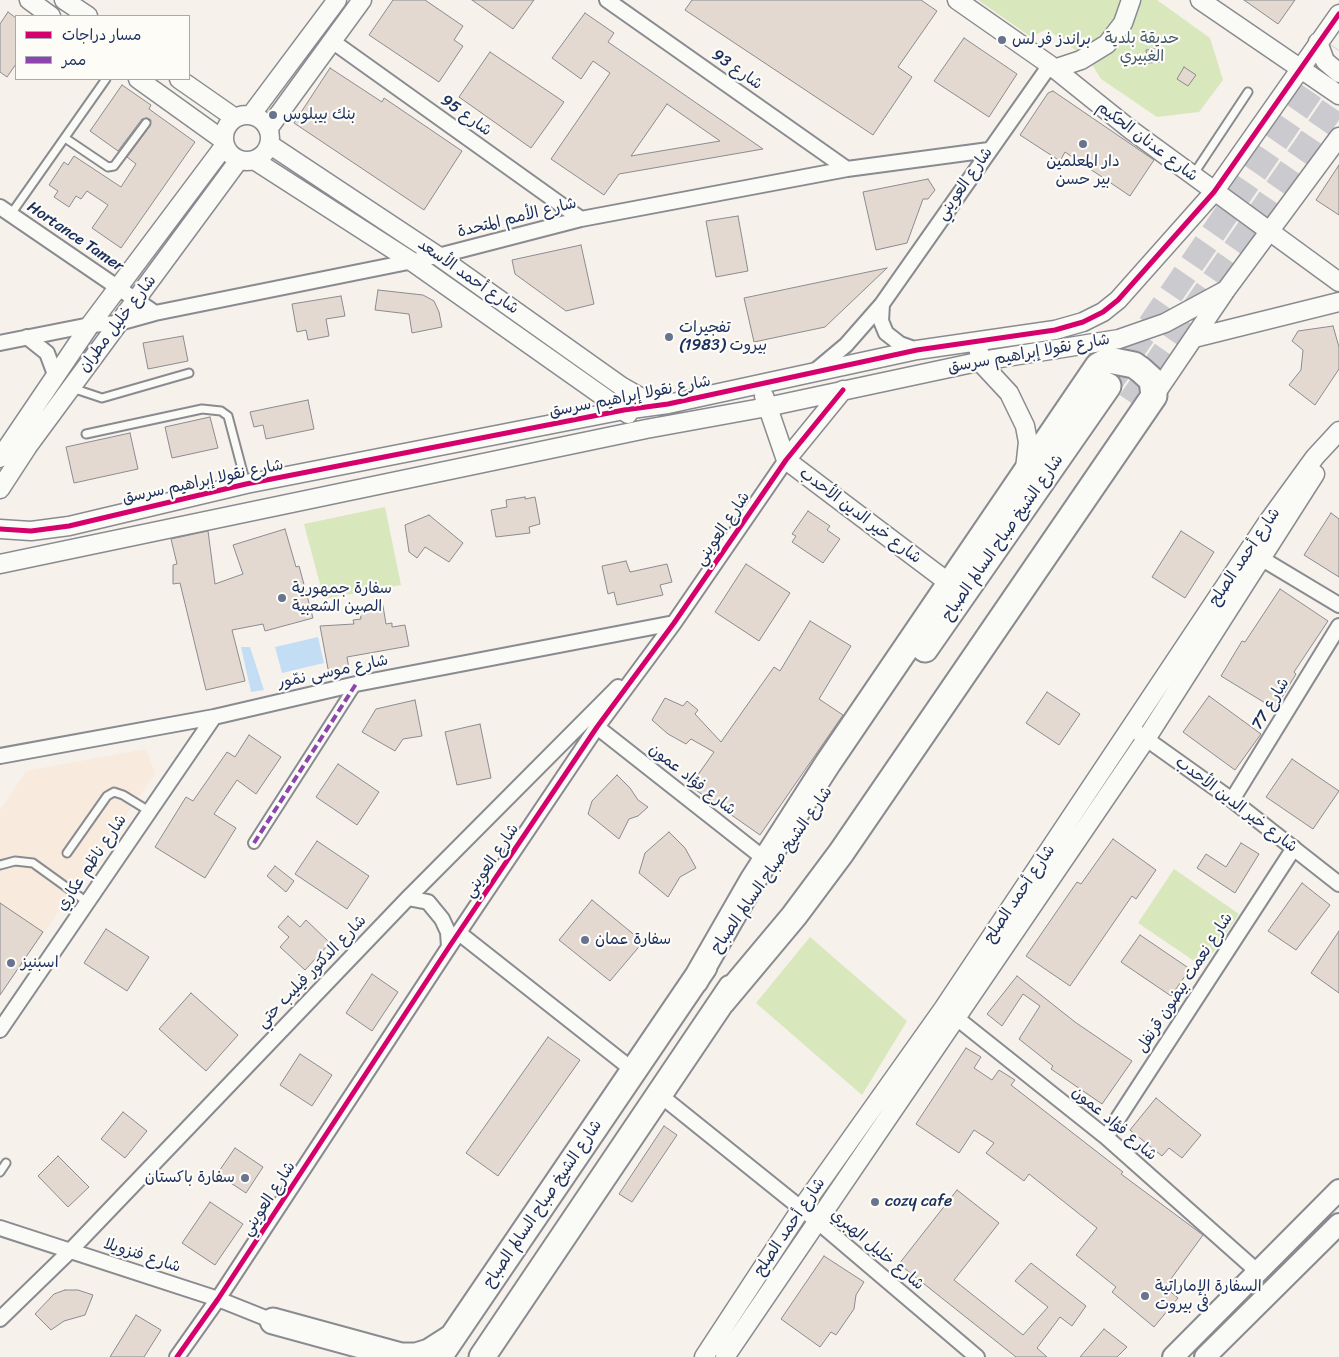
<!DOCTYPE html>
<html>
<head>
<meta charset="utf-8">
<style>
	body { margin:0 }
	#map { position:relative; width:1339px; height:1357px; overflow:hidden; background:#f6f1eb; font-family:Sriracha,"Playpen Sans Arabic",sans-serif }
	canvas { display:block }
	.legend { position:absolute; left:15px; top:15px; width:175px; height:65px; box-sizing:border-box; background:#fdfcf7; border:1px solid #a3aaba; margin:0; padding:6px 9px; list-style:none; font-size:15px; color:#1b2f5e }
	.legend li { display:flex; align-items:center; gap:10px; height:25px }
	.legend b { width:25px; border:1px solid #a3aaba }
</style>
</head>
<body>
<div id="map">
<canvas width="1339" height="1357"></canvas>
<ul class="legend">
<li><b style="height:6px;background:#d6006c"></b>مسار دراجات</li>
<li><b style="height:6px;background:#8e44ad"></b>ممر</li>
</ul>
</div>
<script>
const ctx = document.querySelector('canvas').getContext('2d');
ctx.lineJoin = 'round';
function fill(path, color) { ctx.fillStyle = color; ctx.fill(path, 'evenodd'); }
const toPath = rows => new Path2D(rows.map(r => 'M' + r).join(''));
function stroke(path, color, width, dash) { ctx.strokeStyle = color; ctx.lineWidth = width; ctx.lineCap = dash ? 'butt' : 'round'; ctx.setLineDash(dash || []); ctx.stroke(path); }
function drawText(font, color, halo, rows, align = 'center') {
  ctx.font = font + ' Sriracha,"Playpen Sans Arabic",sans-serif'; ctx.lineWidth = 4.5; ctx.setLineDash([]); ctx.textBaseline = 'middle'; ctx.strokeStyle = halo; ctx.fillStyle = color; for (const [text, x, y, turn = 0] of rows) {
    ctx.save(); ctx.translate(x, y); ctx.rotate((+turn || 0) * Math.PI / 180); ctx.textAlign = isNaN(turn) ? turn : align; if (halo) ctx.strokeText(text, 0, 0); ctx.fillText(text, 0, 0); ctx.restore();
  }
}
fill(toPath([
	[146,749,155,774,0,995,0,810,26,771]
]), '#f8eadd');
fill(toPath([
	[978,0,1157,0,1210,38,1223,80,1199,112,1157,117,1101,79,1090,61,1047,29,1031,37],
	[385,507,401,585,324,599,304,524],
	[1174,869,1239,914,1203,967,1138,923],
	[810,937,907,1021,862,1095,756,1003]
]), '#d9e7bd');
fill(toPath([
	[318,637,324,663,282,673,275,647],
	[241,647,250,647,264,690,251,692]
]), '#c3def4');
const building = toPath([
	[393,0,425,0,463,26,454,40,463,46,439,82,369,35,393,0],
	[472,0,534,0,513,29,472,0],
	[692,0,921,0,937,11,898,67,912,77,873,135,685,10,692,0],
	[1244,0,1295,0,1278,24,1244,0],
	[8,12,16,18,16,64,7,77,0,72,0,24,8,12],
	[585,13,614,33,608,42,763,149,619,174,604,195,551,159,610,73,593,61,581,79,552,58,585,13],
	[667,104,720,141,631,156,667,104],
	[964,38,1017,74,989,117,934,81,964,38],
	[1159,48,1160,62,1148,63,1146,50,1159,48],
	[490,52,564,102,531,148,459,97,490,52],
	[1184,67,1196,75,1188,86,1177,79,1184,67],
	[330,68,382,102,384,98,462,151,424,210,294,123,330,68],
	[122,85,151,105,149,109,195,142,121,248,92,228,108,205,87,191,81,199,76,196,69,207,54,197,58,191,49,185,64,162,68,165,74,156,121,187,136,164,127,157,150,126,151,120,147,118,142,119,118,151,90,131,122,85],
	[1053,91,1154,160,1130,196,1065,152,1060,161,1020,135,1048,93,1053,91],
	[1339,165,1339,215,1316,200,1339,165],
	[928,179,935,190,928,199,923,199,907,243,876,250,863,192,928,179],
	[738,216,748,271,716,277,706,221,738,216],
	[581,245,594,304,566,311,515,274,512,260,581,245],
	[887,268,825,327,754,342,744,298,887,268],
	[378,290,423,295,434,301,439,312,442,327,412,333,409,314,375,310,378,290],
	[341,296,345,316,326,319,329,336,308,340,306,330,297,332,292,304,341,296],
	[1333,326,1339,347,1339,369,1315,405,1289,385,1301,370,1303,350,1292,341,1298,331,1333,326],
	[183,336,188,361,148,369,143,343,183,336],
	[308,400,314,429,266,439,263,425,254,427,250,412,308,400],
	[210,417,218,448,172,458,165,427,210,417],
	[130,433,138,469,74,483,66,447,130,433],
	[525,497,525,499,535,497,540,524,529,527,530,533,496,537,491,510,507,507,506,500,525,497],
	[808,511,830,526,827,530,840,539,823,563,792,542,796,536,792,534,808,511],
	[1331,513,1339,519,1339,577,1304,555,1331,513],
	[429,515,463,543,449,562,425,547,417,558,409,552,405,525,429,515],
	[285,529,296,567,299,566,313,618,265,631,263,624,232,630,245,681,206,690,180,583,173,584,173,565,177,564,171,539,208,531,215,584,243,574,233,545,285,529],
	[1181,531,1214,552,1185,598,1152,577,1181,531],
	[626,561,630,572,667,564,672,582,660,585,663,595,617,605,614,592,608,594,602,566,626,561],
	[746,564,790,593,759,641,715,612,746,564],
	[1280,589,1328,621,1294,672,1296,674,1275,709,1221,676,1242,641,1245,642,1280,589],
	[383,606,386,624,392,623,392,627,405,625,409,646,347,657,349,669,329,674,320,626,354,624,353,620,361,619,360,610,383,606],
	[810,621,851,646,819,699,843,715,760,835,690,786,714,752,691,739,686,744,668,734,652,720,665,698,683,706,687,701,698,710,695,714,721,742,774,667,780,671,810,621],
	[1047,692,1080,714,1059,745,1026,723,1047,692],
	[1209,696,1261,734,1235,770,1183,732,1209,696],
	[415,700,422,736,403,739,395,751,362,732,376,709,415,700],
	[480,724,491,778,457,785,445,732,480,724],
	[249,735,281,757,256,794,237,780,214,814,236,828,205,878,155,847,186,797,193,801,227,752,235,757,249,735],
	[1292,759,1339,791,1313,829,1266,797,1292,759],
	[338,764,379,792,357,825,316,797,338,764],
	[617,775,630,788,638,800,648,807,638,816,629,819,619,839,588,814,592,801,617,775],
	[669,832,685,848,696,868,680,877,668,897,639,873,645,853,669,832],
	[1113,839,1156,870,1136,899,1132,896,1070,986,1026,956,1077,882,1081,884,1113,839],
	[317,841,369,876,347,909,295,874,317,841],
	[1241,843,1259,854,1235,893,1197,868,1206,854,1226,867,1241,843],
	[275,866,294,881,286,892,267,876,275,866],
	[1302,883,1330,905,1296,950,1268,931,1302,883],
	[592,900,643,942,610,981,559,940,592,900],
	[0,903,43,932,0,995,0,903],
	[288,916,300,927,306,920,330,943,305,970,280,947,289,937,278,927,288,916],
	[106,929,149,957,127,991,84,963,106,929],
	[1339,931,1339,993,1311,973,1339,931],
	[1140,935,1190,969,1171,996,1121,962,1140,935],
	[372,974,398,992,372,1031,346,1013,372,974],
	[1017,976,1075,1022,1132,1061,1102,1104,1051,1069,1053,1066,1019,1039,1040,1006,1023,994,1002,1026,987,1014,1017,976],
	[191,993,238,1035,206,1071,159,1029,191,993],
	[548,1037,580,1060,498,1176,466,1153,548,1037],
	[966,1048,981,1057,974,1068,992,1080,999,1070,1015,1080,1011,1085,1123,1172,1121,1174,1203,1235,1165,1287,1178,1298,1154,1327,1112,1292,1116,1287,1076,1255,1097,1228,1029,1174,1024,1181,986,1153,994,1143,974,1130,959,1153,916,1124,966,1048],
	[300,1054,332,1075,312,1106,280,1085,300,1054],
	[1156,1098,1201,1135,1182,1158,1169,1148,1162,1156,1130,1130,1156,1098],
	[123,1112,147,1131,125,1158,101,1139,123,1112],
	[664,1126,677,1135,632,1202,619,1194,664,1126],
	[235,1148,263,1167,246,1193,217,1174,235,1148],
	[58,1156,89,1187,68,1207,38,1176,58,1156],
	[957,1190,999,1223,954,1280,1023,1335,1048,1307,1015,1281,1031,1263,1086,1306,1072,1326,1060,1317,1037,1348,1047,1357,1016,1357,899,1264,957,1190],
	[210,1202,243,1224,215,1265,182,1243,210,1202],
	[824,1256,864,1282,856,1295,854,1309,836,1335,831,1332,820,1347,781,1319,824,1256],
	[65,1290,78,1290,93,1295,85,1315,64,1321,51,1330,35,1314,54,1294,65,1290],
	[136,1315,161,1330,144,1357,110,1357,136,1315],
	[1104,1329,1127,1347,1117,1357,1080,1357,1104,1329]
]);
fill(building, '#e3d9d0');
stroke(building, '#8a8b91', 1);
stroke(toPath([
	[1108,386,1339,50],
	[1130,402,1339,98]
]), '#cacacf', 25, [25, 12]);
const service = toPath([
	[65,138,108,167,114,166,146,123],
	[1193,175,1248,92],
	[11,214,106,79],
	[72,388,102,398,189,373],
	[86,434,202,409,221,411,228,416,246,484],
	[67,853,107,796,114,792,123,795,149,811],
	[0,865,15,861,33,863,87,902],
	[0,1172,6,1163]
]);
const pedestrian = toPath([
	[254,843,356,684]
]);
const minor = toPath([
	[607,0,847,169],
	[332,41,581,219],
	[0,207,155,313],
	[882,304,881,321,886,333,900,344,917,350],
	[27,337,47,353,56,377],
	[0,343,90,325,119,323,155,313,438,256,581,219,847,169,989,150],
	[815,371,846,345,882,304,1050,65],
	[1254,554,1339,605],
	[597,727,766,860],
	[1138,733,1232,800,1339,884],
	[0,756,214,717,356,684,674,623],
	[1232,800,1339,626],
	[408,898,428,902,442,919,448,932,449,947],
	[459,933,634,1071],
	[949,1012,1106,1137,1258,1272],
	[0,1030,214,717],
	[660,1095,818,1222,977,1357],
	[1106,1137,1294,848],
	[0,1228,218,1299,273,1321],
	[0,1319,70,1251,408,898,618,687],
	[177,1357,218,1299,449,947,597,727,674,623,786,460]
]);
const tertiary = toPath([
	[29,0,51,16],
	[64,0,88,16],
	[957,0,1050,65,1131,130,1339,282],
	[1200,0,1339,95],
	[1318,42,1325,61,1339,73],
	[1054,69,1081,60,1107,44,1123,23,1131,0],
	[138,79,223,140],
	[179,79,235,118],
	'224 138a23 23 0 1 1 46 0a23 23 0 1 1-46 0Z',
	[251,115,337,0],
	[268,129,362,0],
	[269,144,438,256,621,386,642,398,660,403],
	[254,160,411,261,628,414],
	[1194,338,1339,302],
	[979,352,983,365,1009,393,1025,426,1028,442,1025,469],
	[764,396,786,460,949,583],
	[1154,396,1226,290,1339,137],
	[0,458,90,325,225,145],
	[786,460,843,390],
	[0,489,28,446,239,160],
	[0,529,31,531,69,526,246,484,624,410,668,404,917,350,1055,330,1083,322,1103,312,1118,300,1214,192,1339,14],
	[0,564,646,429,767,407,982,361,1119,339,1165,323,1226,290],
	[704,1357,801,1209,943,1009,1267,523,1315,457,1339,431],
	[725,1357,1146,739,1315,474]
]);
const secondary = toPath([
	[1173,1357,1339,1190],
	[1205,1357,1339,1224]
]);
const motorway = toPath([
	[925,649,1108,386],
	[695,981,753,880,828,763,1098,366,1109,360,1134,365,1141,370,1152,380,1154,396,841,853,794,916,722,1002],
	[273,1321,401,1356,416,1356,429,1352,451,1338],
	[439,1357,704,967],
	[482,1357,731,988]
]);
stroke(service, '#8a8b91', 11);
stroke(pedestrian, '#8a8b91', 14);
stroke(minor, '#8a8b91', 18);
stroke(tertiary, '#8a8b91', 21);
stroke(secondary, '#8a8b91', 24);
stroke(motorway, '#8a8b91', 29);
stroke(service, '#fafaf7', 7);
stroke(pedestrian, '#fafaf7', 10);
stroke(minor, '#fafaf7', 14);
stroke(tertiary, '#fafaf7', 18);
stroke(secondary, '#fafaf7', 20);
stroke(motorway, '#fafaf7', 25);
stroke(toPath([
	[254,843,356,684]
]), '#8e44ad', 4, [8, 4]);
stroke(toPath([
	[0,529,31,531,69,526,246,484,624,410,668,404,917,350,1055,330,1083,322,1103,312,1118,300,1214,192,1339,14],
	[177,1357,218,1299,449,947,597,727,674,623,786,460,843,390]
]), '#d6006c', 5);
for (const [x, y, r, color] of [
	[1002,40,5,"#68738f"],
	[273,115,5,"#68738f"],
	[1083,144,5,"#68738f"],
	[669,337,5,"#68738f"],
	[282,598,5,"#68738f"],
	[585,940,5,"#68738f"],
	[11,963,5,"#68738f"],
	[245,1178,5,"#68738f"],
	[875,1202,5,"#68738f"],
	[1145,1296,5,"#68738f"]
]) { const dot = new Path2D(); dot.arc(x, y, r, 0, 2 * Math.PI); ctx.fillStyle = color; ctx.fill(dot); stroke(dot, '#fdfcf7', 2); }
drawText('16px', '#445b6c', '#fdfcf7', [
	["حديقة بلدية",1142,39],
	["الغبيري",1142,57]
]);
drawText('16px', '#1b2f5e', '#fdfcf7', [
	["براندز فر لس",1012,40],
	["بنك بيبلوس",283,115],
	["دار المعلمين",1083,162,"center"],
	["بير حسن",1083,180,"center"],
	["تفجيرات",679,328],
	["بيروت (1983)",679,346],
	["سفارة جمهورية",292,589],
	["الصين الشعبية",292,607],
	["سفارة عمان",595,940],
	["اسبنيز",21,963],
	["سفارة باكستان",235,1178,"right"],
	["cozy cafe",885,1202],
	["السفارة الإماراتية",1155,1287],
	["فى بيروت",1155,1305]
], 'left');
drawText('16px', '#1b2f5e', '#fdfcf7', [
	["شارع 93",737,70,35],
	["شارع 95",466,116,36],
	["شارع عدنان الحكيم",1147,142,37],
	["شارع العويني",965,184,-55],
	["شارع الأمم المتحدة",517,218,-14],
	["Hortance Tamer",75,237,34],
	["شارع أحمد الأسعد",468,277,35],
	["شارع خليل مطران",118,324,-53],
	["شارع نقولا إبراهيم سرسق",1029,354,-10],
	["شارع نقولا إبراهيم سرسق",630,397,-11],
	["شارع نقولا إبراهيم سرسق",203,482,-12],
	["شارع خير الدين الأحدب",860,516,37],
	["شارع العويني",723,529,-56],
	["شارع الشيخ صباح السالم الصباح",1003,538,-55],
	["شارع أحمد الصلح",1245,557,-56],
	["شارع موسى نمّور",333,672,-12],
	["شارع 77",1271,704,-59],
	["شارع فؤاد عمون",692,780,38],
	["شارع خير الدين الأحدب",1236,805,37],
	["شارع العويني",492,861,-56],
	["شارع ناظم عكاري",92,863,-56],
	["شارع الشيخ صباح السالم الصباح",772,870,-55],
	["شارع أحمد الصلح",1020,894,-56],
	["شارع الدكتور فيليب حتي",312,972,-46],
	["شارع نعمت بيضون قرنفل",1185,983,-57],
	["شارع فؤاد عمون",1114,1124,40],
	["شارع العويني",269,1199,-57],
	["شارع الشيخ صباح السالم الصباح",543,1204,-56],
	["شارع أحمد الصلح",790,1227,-56],
	["شارع خليل الهبري",877,1250,40],
	["شارع فنزويلا",142,1256,18]
]);
</script>
</body>
</html>
